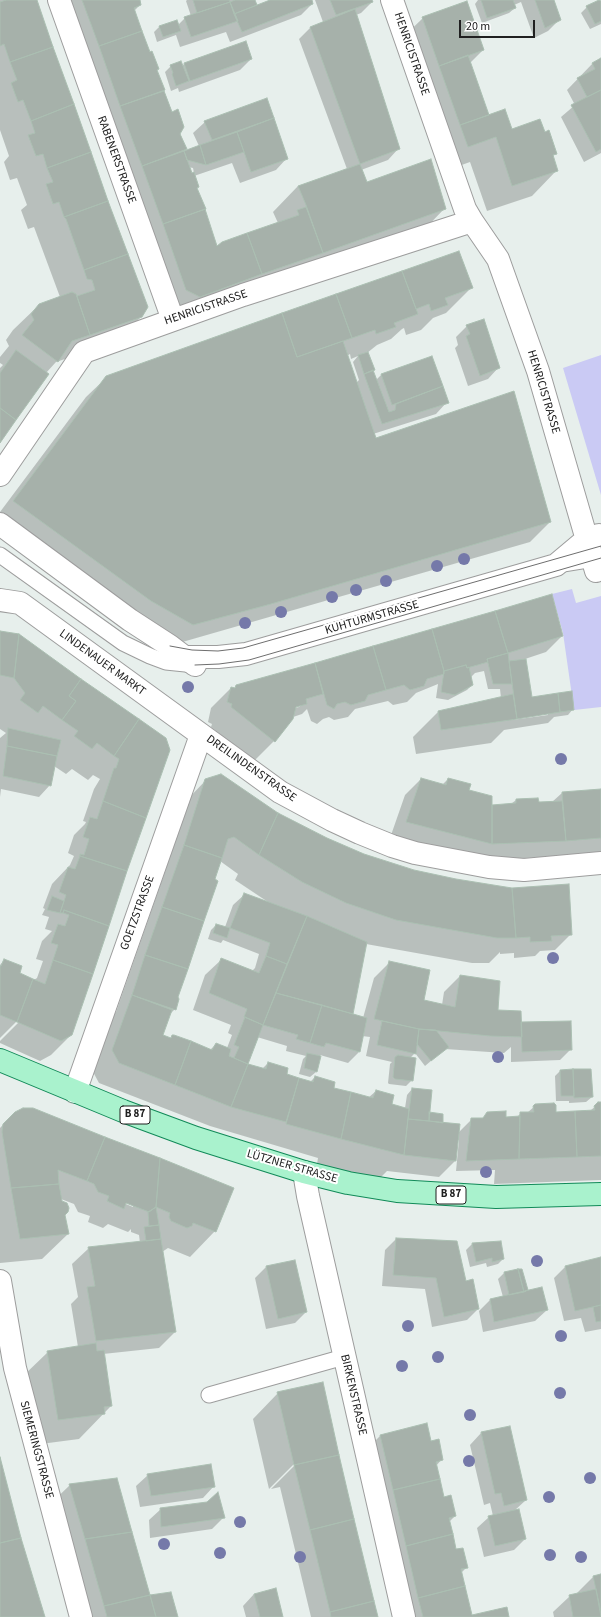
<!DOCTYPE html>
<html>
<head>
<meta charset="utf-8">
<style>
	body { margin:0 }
	#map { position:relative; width:601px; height:1617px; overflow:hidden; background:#e7efec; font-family:"Source Sans 3",sans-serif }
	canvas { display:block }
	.scale { position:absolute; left:459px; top:20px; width:76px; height:18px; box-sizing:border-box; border:2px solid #202020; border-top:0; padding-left:5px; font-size:12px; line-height:14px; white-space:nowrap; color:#202020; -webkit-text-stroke:3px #fff; paint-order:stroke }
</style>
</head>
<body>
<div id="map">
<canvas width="601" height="1617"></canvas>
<div class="scale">20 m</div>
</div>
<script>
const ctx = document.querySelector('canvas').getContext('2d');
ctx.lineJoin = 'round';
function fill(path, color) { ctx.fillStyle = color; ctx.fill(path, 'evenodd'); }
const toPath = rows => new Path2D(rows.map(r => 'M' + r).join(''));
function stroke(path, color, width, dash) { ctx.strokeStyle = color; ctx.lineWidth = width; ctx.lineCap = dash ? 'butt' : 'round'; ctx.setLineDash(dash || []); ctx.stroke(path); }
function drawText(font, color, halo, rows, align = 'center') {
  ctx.font = font + ' "Source Sans 3",sans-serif'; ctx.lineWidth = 4; ctx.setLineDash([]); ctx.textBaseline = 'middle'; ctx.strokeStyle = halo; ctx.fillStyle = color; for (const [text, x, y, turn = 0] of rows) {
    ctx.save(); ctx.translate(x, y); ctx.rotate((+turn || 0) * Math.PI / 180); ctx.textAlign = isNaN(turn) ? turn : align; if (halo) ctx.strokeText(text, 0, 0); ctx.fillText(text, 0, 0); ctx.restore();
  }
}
fill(toPath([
	[601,355,601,495,563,368],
	[572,589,576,603,601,596,601,707,574,710,563,633,552,594]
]), '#cacaf4');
fill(toPath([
	[0,0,36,0,146,307,141,317,116,342,56,362,46,373,0,441,0,368,3,365,0,363,0,357,9,346,6,340,13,330,39,305,60,297,34,227,28,229,21,210,27,205,17,178,10,180,4,162,9,156,0,130],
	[66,0,138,0,140,5,134,11,186,149,183,152,199,146,193,133,205,122,266,99,287,158,276,170,240,183,232,163,194,176,196,188,217,247,278,223,273,212,298,186,347,169,299,39,310,28,323,22,315,0,371,0,372,2,361,13,356,15,399,148,388,160,361,170,366,183,445,208,420,234,174,321],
	[188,167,193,168,194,173,191,174],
	[187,0,254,0,256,5,253,8,271,0,311,0,312,4,301,15,230,42,226,32,180,47,176,35,157,42,154,32,160,26,178,25,185,18,191,16,186,1],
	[478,0,553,0,559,20,548,31,534,38,521,2,514,5,515,8,509,13,482,23,475,4],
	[601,3,601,24,590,29,581,13,587,7],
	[423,18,483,50,470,63,489,116,512,130,544,133,556,153,552,157,557,170,532,196,487,211,470,162,442,172,397,43],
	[251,59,240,70,179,92,178,88,171,91,165,72,171,66,182,66,184,64],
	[601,59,601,153,584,162,561,117,575,105,567,90,593,63],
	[471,288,446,313,433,318,421,330,406,335,404,328,402,329,391,339,377,345,367,353,376,380,381,375,432,357,447,402,436,414,373,434,375,440,550,522,530,542,172,645,0,526,0,512,86,397,107,377],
	[350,354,351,359,358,356,353,362,359,380,356,383,347,356],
	[467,326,499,367,488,379,468,386,455,348,458,345,456,337],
	[551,596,562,636,546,652,525,659,531,698,573,709,568,715,554,717,548,723,504,730,491,743,416,754,413,737,438,712,501,698,500,689,488,689,484,671,475,673,470,678,472,685,467,690,448,700,436,698,438,684,416,693,407,702,393,705,388,701,355,709,348,717,334,720,329,717,323,719,317,724,311,721,307,709,302,714,293,717,274,741,254,761,211,727,212,724,208,722,211,708,231,688,234,689,237,686],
	[302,704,299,707,291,709,291,707],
	[548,713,548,715,512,720,512,718],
	[0,632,139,720,91,975,71,1035,51,1055,40,1061,0,1043,0,1041,20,1021,17,1021,0,1038,0,965,4,960,18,974,34,980,37,978,43,961,36,959,42,941,52,931,45,929,49,917,42,915,45,909,43,908,52,884,70,865,74,856,68,853,74,835,85,824,86,822,83,821,94,789,100,779,93,775,88,780,72,769,66,774,54,766,50,785,39,797,1,789,0,797,0,738,6,733,0,729],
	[421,779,442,785,448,779,491,806,511,804,516,800,537,799,538,803,552,802,562,793,601,790,601,852,550,857,475,860,390,838,405,795],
	[206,780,327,839,364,855,571,934,555,950,540,951,535,956,514,958,514,953,500,954,500,952,489,963,472,963,366,944,352,1014,363,1018,374,978,390,962,423,1001,442,1005,444,992,460,976,497,1010,571,1049,560,1060,511,1062,511,1047,504,1053,445,1049,425,1066,415,1053,410,1058,412,1080,406,1086,389,1084,388,1083,390,1064,392,1062,366,1056,370,1037,362,1036,359,1052,348,1063,320,1055,316,1072,310,1077,299,1074,303,1059,306,1056,286,1051,287,1046,257,1037,247,1064,262,1069,268,1063,285,1075,310,1082,315,1077,332,1089,368,1098,376,1091,391,1104,405,1108,407,1095,412,1089,428,1113,441,1123,458,1133,472,1119,482,1119,488,1113,505,1118,517,1117,521,1113,527,1113,536,1105,555,1113,590,1111,599,1103,601,1103,601,1180,494,1184,495,1170,456,1171,459,1140,457,1139,455,1161,439,1177,387,1171,378,1180,317,1164,318,1158,210,1126,99,1083,92,1070,112,1016,116,1012,167,866,164,865,186,801],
	[220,861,238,874,235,880,268,902,245,894,233,905,225,927,216,925,211,930,208,939,221,943,223,940,259,954,255,968,252,971,222,959,205,975,193,1010,231,1025,228,1033,232,1035,227,1048,216,1044,210,1050,162,1036,169,1015,175,1009,177,997],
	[560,1071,592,1097,586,1102,569,1103,569,1101,556,1101,555,1076],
	[15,1112,215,1231,190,1257,168,1248,162,1252,175,1332,159,1348,103,1354,111,1406,79,1439,33,1445,22,1377,48,1352,78,1347,71,1304,78,1297,72,1264,89,1248,140,1243,139,1235,131,1232,131,1229,128,1232,108,1224,103,1228,88,1222,90,1216,78,1212,74,1204,61,1199,68,1234,42,1259,0,1263,0,1128],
	[122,1200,133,1205,133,1207,121,1202],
	[396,1239,465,1282,478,1309,467,1320,432,1327,425,1289,382,1286,385,1250],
	[500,1242,503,1259,498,1264,487,1267,486,1263,470,1267,466,1250,472,1244],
	[601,1258,601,1329,585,1332,581,1318,564,1321,554,1278,565,1267],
	[294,1261,306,1312,295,1323,266,1329,255,1278,266,1267],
	[522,1270,525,1292,547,1310,535,1321,483,1332,479,1311,490,1300,503,1297,498,1279,504,1273],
	[278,1393,377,1617,311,1617,280,1487,271,1489,298,1462,297,1461,269,1489,253,1419],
	[426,1424,431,1442,442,1459,436,1466,443,1498,455,1516,449,1522,456,1550,467,1567,461,1573,471,1616,508,1617,403,1617,364,1452,380,1436],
	[481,1433,526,1500,514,1511,525,1539,514,1550,484,1557,477,1528,489,1517,493,1516,490,1503,484,1505,470,1445],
	[148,1475,214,1486,203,1498,140,1507,136,1486],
	[70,1485,149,1597,177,1617,76,1617,44,1510],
	[161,1509,223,1518,212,1529,150,1538,149,1520],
	[601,1575,601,1617,554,1617,553,1612,570,1596,577,1594,577,1593,593,1577],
	[254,1594,282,1617,246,1617,243,1606]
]), '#0003');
const building = toPath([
	[6,0,37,0,53,47,10,62,4,44,0,46,0,2,6,0],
	[82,0,140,0,141,5,134,8,142,31,99,46,82,0],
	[193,0,229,0,230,2,197,13,193,0],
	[235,0,255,0,257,5,234,14,230,2,235,0],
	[270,0,312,0,313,4,242,32,234,14,270,0],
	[330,0,372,0,373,2,336,15,330,0],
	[481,0,513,0,516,8,487,18,481,0],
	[535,0,554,0,561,20,545,28,535,0],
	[599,0,601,1,601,21,595,24,586,6,599,0],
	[467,1,484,50,439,66,422,17,467,1],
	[230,2,238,21,191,37,184,17,230,2],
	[355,9,400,149,360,164,310,27,355,9],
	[177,20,181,31,163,37,159,26,177,20],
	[142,31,150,52,152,51,159,69,157,70,165,90,120,106,99,46,142,31],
	[246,41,252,59,190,81,184,63,246,41],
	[53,47,74,104,31,121,23,100,18,102,11,83,17,80,10,62,53,47],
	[468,55,489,115,460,125,439,66,468,55],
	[601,58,601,90,587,97,577,78,595,69,592,63,601,58],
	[181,61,189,81,176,86,172,74,173,73,170,65,181,61],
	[601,90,601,149,596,152,571,105,601,90],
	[164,91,172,112,178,109,184,127,180,134,187,149,142,166,120,106,164,91],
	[267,98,274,118,212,140,204,121,267,98],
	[74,104,91,152,47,168,43,154,36,156,28,135,35,133,31,121,74,104],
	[505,109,512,129,540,119,545,132,549,130,557,154,553,155,558,171,512,186,496,137,468,147,460,125,505,109],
	[274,118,288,159,251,172,237,132,274,118],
	[237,132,244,152,206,165,200,145,237,132],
	[200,145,206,165,187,160,184,151,200,145],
	[184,151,192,173,194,172,199,187,197,188,206,209,163,224,142,166,184,151],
	[91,152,108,201,64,217,59,202,53,204,46,184,53,182,47,168,91,152],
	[431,159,446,209,323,253,306,205,298,186,360,164,367,182,431,159],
	[108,201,128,254,84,270,66,219,64,217,108,201],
	[306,207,323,253,262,274,247,233,299,215,297,210,306,207],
	[205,209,217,246,222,242,247,233,262,274,200,297,186,290,163,224,205,209],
	[459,251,473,288,445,298,448,305,431,311,429,304,416,309,402,271,459,251],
	[128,254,148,307,142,317,90,335,77,296,95,290,92,280,87,279,84,270,128,254],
	[402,271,418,314,394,323,396,327,376,334,375,330,352,338,336,294,402,271],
	[72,292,76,294,90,335,72,341,58,362,22,335,34,320,31,314,39,304,72,292],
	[336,294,352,338,297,357,282,313,336,294],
	[282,313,297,357,343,341,376,438,514,391,551,522,271,604,193,625,151,601,13,501,106,376,282,313],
	[484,319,500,368,480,376,466,336,470,334,466,325,484,319],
	[16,350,49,374,16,420,0,408,0,373,16,350],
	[368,352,375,370,364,374,358,355,368,352],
	[432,356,443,386,392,405,381,374,432,356],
	[373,370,389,412,395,410,396,404,443,386,449,403,382,424,364,374,373,370],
	[0,408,16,420,0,443,0,408],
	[552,594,563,636,508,653,495,611,552,594],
	[495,611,508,653,487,659,488,662,467,668,466,665,444,671,432,629,495,611],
	[432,629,444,671,444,674,427,679,424,686,410,690,404,685,386,690,373,646,432,629],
	[0,631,19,634,14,678,0,675,0,631],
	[19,634,81,679,69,696,76,701,62,720,43,706,38,713,20,700,25,693,14,678,19,634],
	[373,646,386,690,368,695,365,701,351,705,345,702,337,704,334,709,327,705,315,663,373,646],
	[508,653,512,684,493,684,487,659,508,653],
	[526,659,532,697,558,693,560,712,517,719,509,661,526,659],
	[315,663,323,694,306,699,307,704,296,707,293,719,275,742,231,707,232,704,227,702,231,687,235,688,236,685,315,663],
	[466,665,467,668,469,667,473,685,455,695,441,692,444,671,466,665],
	[81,679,139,719,114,756,97,743,92,749,74,736,78,731,62,720,76,701,69,696,81,679],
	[572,691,574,710,560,712,558,693,572,691],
	[513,694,517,719,441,730,438,711,513,694],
	[139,719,166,738,170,750,146,818,103,801,114,768,116,768,119,759,114,756,139,719],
	[8,728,61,740,57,756,7,746,8,728],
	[7,746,57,756,51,786,3,776,7,746],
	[221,774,278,813,259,855,234,837,228,839,222,858,184,845,205,779,221,774],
	[421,778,446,785,448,778,471,784,469,790,492,796,492,844,406,822,421,778],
	[601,789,601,838,566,841,562,792,601,789],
	[538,798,539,802,562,801,566,841,492,844,492,805,516,803,516,799,538,798],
	[103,801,146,818,127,871,80,856,80,854,84,855,89,839,83,837,90,817,97,819,103,801],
	[278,813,327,838,364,854,414,870,456,879,512,888,516,938,497,938,396,920,346,903,302,882,259,855,278,813],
	[184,845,222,858,215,879,218,881,204,921,162,907,184,845],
	[80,856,127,871,109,926,64,910,63,913,60,913,66,895,59,892,68,867,75,869,80,856],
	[569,884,572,935,551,936,552,941,530,942,530,937,516,938,512,888,569,884],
	[244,893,307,916,287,964,266,956,270,943,230,928,244,893],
	[52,896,64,901,60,913,47,910,52,896],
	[162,907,204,921,188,969,145,955,162,907],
	[64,910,109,926,93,974,53,960,58,945,51,943,58,924,65,926,69,915,63,913,64,910],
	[307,916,367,942,353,1014,276,993,307,916],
	[216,924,230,928,227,938,213,933,216,924],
	[145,955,188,969,178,997,179,999,176,1010,132,995,145,955],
	[266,956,287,964,263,1025,244,1017,247,1009,209,993,221,958,259,973,266,956],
	[4,959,22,966,20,973,33,979,17,1022,0,1015,0,966,1,966,4,959],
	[53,960,93,974,72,1035,61,1041,17,1022,33,979,45,984,53,960],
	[389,961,430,970,424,1000,455,1007,460,975,500,981,498,1010,521,1011,522,1037,490,1036,419,1029,374,1019,389,961],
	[276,993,322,1005,310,1043,296,1039,298,1035,263,1025,276,993],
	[132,995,172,1010,163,1035,171,1038,172,1035,174,1035,191,1041,175,1085,119,1063,112,1050,132,995],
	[322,1005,367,1018,360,1052,326,1043,324,1047,310,1043,322,1005],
	[245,1017,263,1025,248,1064,234,1058,239,1047,234,1045,245,1017],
	[382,1021,419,1029,416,1054,377,1045,382,1021],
	[571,1021,572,1050,522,1052,521,1022,571,1021],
	[419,1029,436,1030,449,1047,431,1061,417,1044,419,1029],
	[191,1041,212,1050,216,1043,231,1049,229,1056,248,1064,231,1107,175,1085,191,1041],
	[307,1053,321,1056,317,1072,304,1068,307,1053],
	[398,1055,416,1058,413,1081,395,1079,393,1077,395,1057,398,1055],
	[268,1062,288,1068,287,1074,299,1078,286,1122,231,1107,248,1064,266,1069,268,1062],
	[573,1069,591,1069,593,1097,574,1098,573,1069],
	[573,1069,574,1096,561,1096,560,1070,573,1069],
	[315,1076,335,1082,334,1088,351,1092,341,1139,286,1124,299,1078,313,1082,315,1076],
	[412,1088,432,1090,429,1121,408,1119,412,1088],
	[376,1090,394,1095,392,1104,409,1109,404,1155,341,1139,351,1092,373,1098,376,1090],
	[598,1102,601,1102,601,1156,577,1157,575,1111,595,1110,594,1106,598,1102],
	[554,1103,556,1105,556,1112,575,1111,577,1157,519,1159,520,1112,534,1112,533,1106,535,1104,554,1103],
	[23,1108,33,1108,105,1137,87,1181,58,1170,59,1184,11,1188,2,1132,3,1124,15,1112,23,1108],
	[506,1111,506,1117,520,1116,519,1159,466,1161,471,1118,483,1118,487,1112,506,1111],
	[429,1112,443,1114,443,1123,429,1121,429,1112],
	[408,1119,460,1124,456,1161,404,1155,408,1119],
	[105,1137,160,1158,156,1207,149,1212,126,1203,124,1209,107,1201,109,1196,98,1192,94,1184,87,1181,105,1137],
	[160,1158,234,1188,216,1232,193,1223,192,1226,187,1228,171,1221,169,1217,170,1213,156,1207,160,1158],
	[59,1184,62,1201,67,1203,69,1208,68,1212,65,1215,69,1234,20,1239,11,1188,59,1184],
	[156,1207,159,1225,149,1226,148,1212,156,1207],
	[159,1225,161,1239,146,1241,144,1227,159,1225],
	[396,1238,457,1241,466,1281,473,1279,479,1309,444,1317,436,1278,393,1275,396,1238],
	[161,1239,176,1332,96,1341,87,1287,95,1286,88,1247,161,1239],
	[501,1241,504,1259,492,1262,492,1258,476,1262,472,1243,501,1241],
	[601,1257,601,1305,575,1311,565,1266,601,1257],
	[295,1260,307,1312,278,1319,266,1266,295,1260],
	[518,1269,524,1292,509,1295,504,1272,518,1269],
	[518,1269,522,1269,528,1290,524,1292,518,1269],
	[542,1287,548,1310,494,1322,490,1299,542,1287],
	[601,1305,601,1321,596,1322,593,1307,601,1305],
	[96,1343,97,1351,104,1350,112,1406,104,1407,105,1414,58,1420,47,1351,96,1343],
	[323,1382,339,1455,294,1465,277,1392,323,1382],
	[427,1423,431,1441,439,1439,443,1460,436,1462,440,1479,393,1490,380,1435,427,1423],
	[510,1426,527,1500,504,1506,501,1493,495,1494,481,1432,510,1426],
	[339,1455,354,1519,310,1530,294,1465,339,1455],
	[0,1457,21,1538,0,1543,0,1457],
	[211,1464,215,1487,151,1496,147,1474,211,1464],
	[117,1478,132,1532,85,1539,69,1484,117,1478],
	[440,1479,444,1497,451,1495,456,1516,449,1518,453,1534,406,1546,393,1490,440,1479],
	[218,1492,225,1518,161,1527,160,1508,207,1502,218,1492],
	[519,1509,526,1539,495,1546,488,1516,519,1509],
	[354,1519,374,1601,330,1612,310,1530,354,1519],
	[132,1532,150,1595,104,1606,85,1539,132,1532],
	[453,1534,456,1549,463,1548,468,1568,461,1569,465,1586,418,1598,406,1546,453,1534],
	[21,1538,45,1617,0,1617,0,1543,21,1538],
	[601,1574,601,1612,593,1576,601,1574],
	[465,1586,472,1615,507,1607,509,1617,423,1617,418,1598,465,1586],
	[276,1588,283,1617,260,1617,254,1594,276,1588],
	[596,1589,601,1617,573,1617,569,1595,596,1589],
	[171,1592,178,1617,156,1617,150,1595,171,1592],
	[150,1595,156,1617,107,1617,104,1606,150,1595],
	[374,1601,378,1617,331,1617,330,1612,374,1601]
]);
fill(building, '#a6b1aa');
stroke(building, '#abbfb2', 1);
const service = toPath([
	[0,555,123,643,150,656,166,662,195,665],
	[557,565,601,558],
	[209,1395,344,1357]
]);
const minor = toPath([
	[59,0,173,320],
	[392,0,465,209,472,221,498,259,538,371,596,571],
	[0,475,84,352,243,295,472,221],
	[0,524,130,620,170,646,195,665],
	[0,600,20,603,280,792,332,820,360,833,392,846,415,853,489,867,524,870,601,863],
	[185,657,218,657,246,654,556,565,587,539,599,535],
	[75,1092,201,735],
	[304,1172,308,1196,404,1617],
	[0,1281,15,1368,81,1617]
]);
const primary = toPath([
	[0,1060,123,1111,196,1138,304,1172,348,1183,397,1191,496,1197,601,1194]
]);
stroke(service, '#9d9d9d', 17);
stroke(minor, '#9d9d9d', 24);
stroke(primary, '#118a58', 24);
stroke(service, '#fff', 15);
stroke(minor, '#fff', 22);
stroke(primary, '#a9f2cd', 22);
stroke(toPath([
	[170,646,192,650,218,651,243,648,601,546],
	[195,665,219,664,249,660,601,558]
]), '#6e6e6e', 1);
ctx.fillStyle = '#7579a9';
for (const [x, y] of [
	[464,559],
	[437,566],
	[386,581],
	[356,590],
	[332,597],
	[281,612],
	[245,623],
	[188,687],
	[561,759],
	[553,958],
	[498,1057],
	[486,1172],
	[537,1261],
	[408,1326],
	[561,1336],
	[438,1357],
	[402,1366],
	[560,1393],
	[470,1415],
	[469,1461],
	[590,1478],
	[549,1497],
	[240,1522],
	[164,1544],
	[220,1553],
	[550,1555],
	[300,1557],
	[581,1557]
]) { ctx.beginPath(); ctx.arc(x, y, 6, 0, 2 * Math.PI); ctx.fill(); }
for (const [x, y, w] of [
	[135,1115,30],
	[451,1195,30]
]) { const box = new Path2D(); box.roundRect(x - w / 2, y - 9, w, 18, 3); ctx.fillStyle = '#fff'; ctx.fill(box); stroke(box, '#202020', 1); }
drawText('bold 11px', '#202020', null, [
	["B 87",135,1115],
	["B 87",451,1195]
]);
drawText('12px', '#202020', '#fff', [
	["HENRICISTRASSE",411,54,71],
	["RABENERSTRASSE",116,160,70],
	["HENRICISTRASSE",206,308,-19],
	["HENRICISTRASSE",543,392,73],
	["KUHTURMSTRASSE",372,618,-16],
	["LINDENAUER MARKT",102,663,36],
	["DREILINDENSTRASSE",251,769,35],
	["GOETZSTRASSE",138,913,-70],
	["LÜTZNER STRASSE",292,1167,16],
	["BIRKENSTRASSE",353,1395,77],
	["SIEMERINGSTRASSE",36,1450,75]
]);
</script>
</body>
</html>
